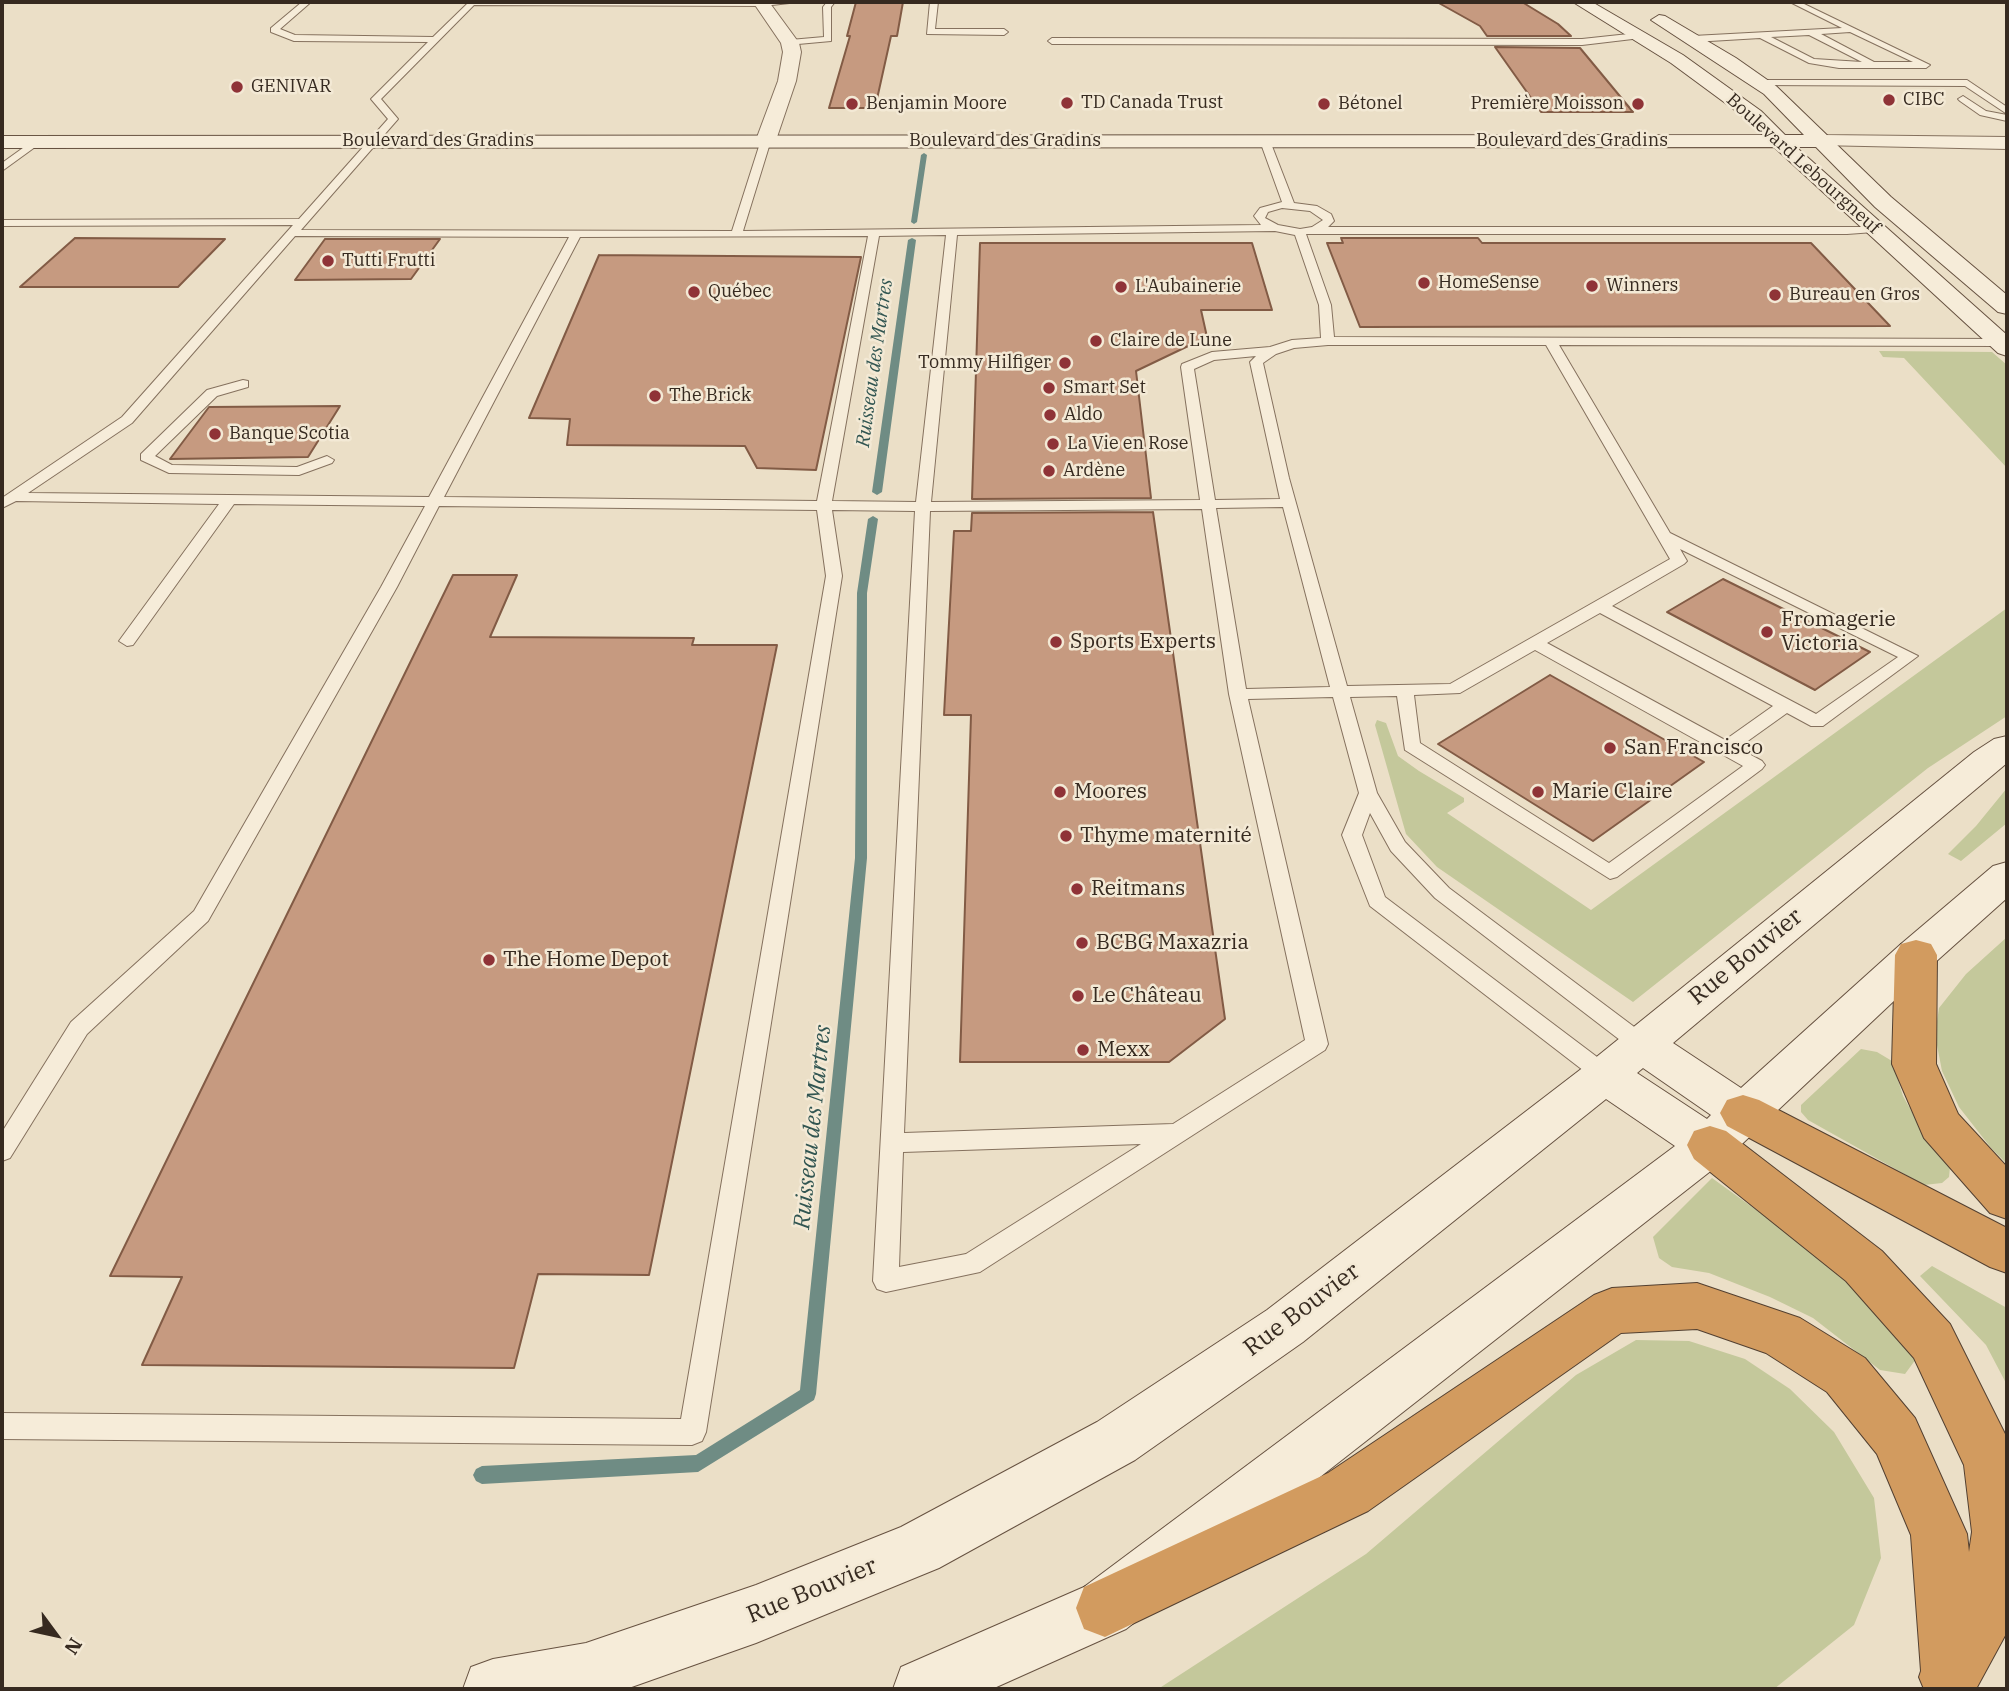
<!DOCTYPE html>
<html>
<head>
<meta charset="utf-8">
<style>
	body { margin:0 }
	#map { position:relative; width:2009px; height:1691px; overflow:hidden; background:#ebdfc7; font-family:"IBM Plex Serif",serif }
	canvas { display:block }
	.frame { position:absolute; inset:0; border:4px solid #362a20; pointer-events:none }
	.north { position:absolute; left:21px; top:1600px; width:70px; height:70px; -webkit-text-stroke:5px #f3e9d5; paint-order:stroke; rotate:123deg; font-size:19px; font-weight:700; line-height:28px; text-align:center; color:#362a20 }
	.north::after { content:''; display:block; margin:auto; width:24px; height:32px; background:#362a20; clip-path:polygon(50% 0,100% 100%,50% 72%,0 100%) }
</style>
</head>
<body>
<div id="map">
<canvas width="2009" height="1691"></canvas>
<div class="frame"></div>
<div class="north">N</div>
</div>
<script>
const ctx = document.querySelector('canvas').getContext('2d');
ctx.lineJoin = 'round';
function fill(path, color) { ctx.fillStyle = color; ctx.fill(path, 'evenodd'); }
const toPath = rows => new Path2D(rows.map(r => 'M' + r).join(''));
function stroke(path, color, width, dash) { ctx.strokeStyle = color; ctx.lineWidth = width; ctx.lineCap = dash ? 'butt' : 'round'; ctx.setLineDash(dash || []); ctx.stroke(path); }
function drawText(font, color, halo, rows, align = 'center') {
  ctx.font = font + ' "IBM Plex Serif",serif'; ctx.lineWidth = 5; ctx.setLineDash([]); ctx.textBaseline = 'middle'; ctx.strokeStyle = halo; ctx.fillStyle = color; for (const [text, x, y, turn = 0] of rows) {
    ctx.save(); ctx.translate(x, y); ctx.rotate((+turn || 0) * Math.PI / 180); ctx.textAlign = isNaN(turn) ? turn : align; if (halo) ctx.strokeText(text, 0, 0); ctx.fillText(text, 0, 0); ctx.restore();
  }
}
fill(toPath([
	[1879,351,1992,352,2007,365,2007,468,1904,358,1883,357],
	[2007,608,2007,716,1928,768,1633,1002,1437,867,1406,834,1375,725,1377,720,1386,723,1398,756,1419,771,1464,798,1464,802,1447,813,1591,910],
	[2007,788,2007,823,1961,861,1948,854,1976,826],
	[2007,937,2007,1164,1991,1148,1959,1107,1942,1071,1935,1035,1939,1008,1966,974],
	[1861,1049,1877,1052,1892,1061,1903,1096,1923,1132,1950,1167,1949,1177,1942,1183,1924,1185,1808,1120,1801,1112,1801,1105],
	[1712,1178,1842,1272,1916,1359,1905,1374,1880,1370,1813,1318,1770,1297,1709,1273,1672,1267,1659,1258,1653,1237],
	[1932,1266,2007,1308,2007,1385,1986,1345,1920,1276],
	[1636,1340,1689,1341,1745,1359,1790,1389,1834,1432,1874,1498,1881,1558,1854,1625,1774,1689,1158,1689,1366,1554,1576,1375]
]), '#c4c89b');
fill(toPath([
	[924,153,927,155,917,222,914,224,911,222,921,155,924,153],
	[912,238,916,240,882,492,877,495,872,492,908,240,912,238],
	[873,516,878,519,867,593,867,858,816,1394,814,1400,698,1472,482,1484,476,1481,473,1475,476,1469,482,1466,696,1455,800,1390,855,858,857,593,868,519,873,516]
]), '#6f8c84');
const building = toPath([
	[856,2,903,2,897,36,891,36,875,108,829,108,850,36,847,36,856,2],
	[1437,2,1522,2,1558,24,1571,36,1487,36,1480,26,1437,2],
	[1495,47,1580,48,1633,112,1541,112,1495,47],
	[75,238,225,239,178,287,20,287,75,238],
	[1341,238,1478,238,1482,243,1811,243,1890,326,1360,327,1327,243,1343,243,1341,238],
	[325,239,440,239,411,279,295,280,325,239],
	[980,243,1252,243,1272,310,1201,310,1207,337,1136,371,1151,498,972,499,980,243],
	[599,255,861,257,816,470,757,468,745,446,567,445,570,419,529,418,599,255],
	[340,406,308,457,170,459,209,407,340,406],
	[1153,512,1225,1019,1169,1062,960,1062,971,715,944,715,954,531,971,531,972,513,1153,512],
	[453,575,517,575,490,637,694,638,692,645,777,645,649,1275,538,1274,514,1368,142,1365,182,1277,110,1276,453,575],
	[1723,579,1870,652,1815,690,1667,612,1723,579],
	[1550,675,1704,762,1593,841,1438,744,1550,675]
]);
fill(building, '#c69a80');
stroke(building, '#825b45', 2);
const lane = toPath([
	[302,2,311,2,280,29,295,35,433,37,469,2,798,2,763,6,474,5,381,99,398,119,301,230,732,231,761,140,766,137,771,140,743,231,1261,225,1254,216,1260,208,1282,202,1260,141,1265,138,1270,141,1294,203,1317,206,1331,214,1334,221,1328,227,1878,227,1878,231,1874,232,1847,234,1306,234,1331,305,1334,337,2004,339,2004,345,2000,346,1559,345,1670,533,1918,656,1823,726,1811,726,1787,713,1738,748,1762,761,1765,765,1762,769,1617,877,1610,879,1405,750,1397,696,1350,697,1377,793,1405,842,1449,888,1649,1038,1652,1044,1649,1050,1641,1052,1633,1050,1435,898,1391,851,1370,813,1362,835,1385,897,1613,1069,1616,1075,1613,1081,1605,1084,1597,1081,1370,906,1342,835,1359,793,1333,697,1248,699,1328,1044,1325,1050,980,1272,886,1292,877,1289,873,1281,915,511,832,510,842,576,706,1432,702,1441,692,1445,2,1439,2,1413,681,1419,826,576,817,510,439,506,397,587,208,921,87,1034,10,1158,2,1161,2,1132,71,1022,194,911,381,587,425,506,234,504,133,645,127,646,119,641,219,504,16,501,2,508,2,498,122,417,293,225,2,226,2,220,299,219,388,119,371,99,428,42,294,41,271,32,271,28,302,2],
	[1282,208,1310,211,1323,220,1312,227,1300,229,1278,225,1265,218,1268,212,1282,208],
	[1275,231,1295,235,1319,305,1321,338,1292,340,1270,347,1212,352,1182,364,1181,367,1200,500,931,502,957,235,1275,231],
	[946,235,916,502,832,501,879,236,946,235],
	[295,236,569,237,429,497,28,493,132,423,295,236],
	[868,236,817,501,444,497,580,237,868,236],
	[1328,345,1546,345,1670,559,1450,684,1347,686,1289,478,1263,363,1276,354,1294,348,1328,345],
	[1256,356,1250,362,1280,499,1215,500,1194,369,1214,360,1256,356],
	[1283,507,1330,687,1246,689,1216,508,1283,507],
	[1202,509,1229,694,1305,1040,1173,1124,904,1133,930,511,1202,509],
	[1680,549,1898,657,1816,714,1612,606,1684,564,1687,561,1680,549],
	[1600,613,1773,706,1725,740,1547,643,1600,613],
	[1535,650,1743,766,1609,863,1420,743,1414,695,1460,693,1535,650],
	[1141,1144,966,1254,899,1267,903,1152,1141,1144],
	[827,2,835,2,831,7,831,41,787,45,790,40,824,37,823,7,827,2],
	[930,2,938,2,935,29,1004,29,1008,32,1004,35,927,34,930,2],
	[1790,2,1800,2,1930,65,1926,68,1839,68,1809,63,1760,38,1693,42,1689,39,1693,36,1842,28,1790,2],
	[1850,32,1913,62,1874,62,1821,34,1850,32],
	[1809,35,1862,62,1814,59,1771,37,1809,35],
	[1638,33,1641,38,1582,45,1052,44,1048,41,1052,38,1582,39,1638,33],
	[1760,80,1967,80,2007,107,2007,114,1965,86,1757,85,1757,81,1760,80],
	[1963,96,1986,111,2007,115,2007,121,1980,115,1960,101,1958,99,1963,96],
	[34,140,42,142,2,171,2,163,34,140],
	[243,380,248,381,248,387,217,396,155,456,172,465,297,467,327,456,334,460,332,463,299,475,169,473,141,460,141,454,207,390,243,380]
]);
const street = toPath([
	[753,2,769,2,799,43,801,52,796,81,776,140,773,144,766,146,759,144,756,140,778,81,783,52,781,43,753,2],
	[1824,135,2007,137,2007,149,1817,145,1814,141,1817,137,1824,135]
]);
const secondary = toPath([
	[1573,2,1592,2,1683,55,1761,111,1785,135,1804,135,1764,94,1651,20,1659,15,1665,16,1736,58,1776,86,1891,197,2007,295,2007,314,1998,312,1875,207,1816,147,1796,147,2007,335,2007,356,1998,353,1774,147,2,148,2,136,1763,135,1747,119,1671,63,1573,2],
	[2007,736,2007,763,1673,1043,1741,1088,1901,944,1993,866,2007,862,2007,898,1931,966,1726,1159,1126,1629,992,1689,893,1689,901,1667,1084,1587,1675,1146,1606,1099,1303,1342,1135,1460,939,1568,756,1643,626,1689,463,1689,471,1667,493,1659,586,1643,756,1585,901,1527,1097,1422,1267,1310,1589,1063,1974,752,1994,739,2007,736],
	[1643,1068,1711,1115,1707,1119,1637,1073,1643,1068]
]);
const highway = toPath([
	[1916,940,1931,944,1937,955,1936,1064,1958,1114,2007,1167,2007,1219,1990,1213,1924,1138,1892,1064,1895,955,1901,944,1916,940],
	[1743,1095,1759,1100,2007,1228,2007,1273,1990,1267,1727,1126,1720,1113,1727,1100,1743,1095],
	[1710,1126,1726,1131,1882,1251,1950,1324,2007,1438,2007,1632,1976,1689,1924,1689,1919,1677,1921,1671,1911,1535,1877,1454,1827,1392,1766,1353,1697,1329,1621,1333,1368,1511,1105,1637,1084,1629,1076,1608,1084,1587,1328,1473,1594,1295,1612,1288,1697,1283,1800,1318,1865,1358,1915,1418,1967,1534,1969,1552,1972,1532,1964,1465,1914,1358,1846,1281,1694,1159,1687,1145,1694,1131,1710,1126]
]);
stroke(lane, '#85715e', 2);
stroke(street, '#85715e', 2);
stroke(secondary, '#675241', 2);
stroke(highway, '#534031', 2);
fill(lane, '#f6ecd9');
fill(street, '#f6ecd9');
fill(secondary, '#f6ecd9');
fill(highway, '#d29b5f');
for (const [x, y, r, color] of [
	[237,87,7,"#8f3337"],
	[1889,100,7,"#8f3337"],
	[1067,103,7,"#8f3337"],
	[852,104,7,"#8f3337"],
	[1324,104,7,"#8f3337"],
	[1638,104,7,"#8f3337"],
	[328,261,7,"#8f3337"],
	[1424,283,7,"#8f3337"],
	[1592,286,7,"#8f3337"],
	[1121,287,7,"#8f3337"],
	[694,292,7,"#8f3337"],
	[1775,295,7,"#8f3337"],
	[1096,341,7,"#8f3337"],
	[1065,363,7,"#8f3337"],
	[1049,388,7,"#8f3337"],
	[655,396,7,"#8f3337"],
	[1050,415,7,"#8f3337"],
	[215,434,7,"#8f3337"],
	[1053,444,7,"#8f3337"],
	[1049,471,7,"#8f3337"],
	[1767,632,7,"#8f3337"],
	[1056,642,7,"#8f3337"],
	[1610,748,7,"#8f3337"],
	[1060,792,7,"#8f3337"],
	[1538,792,7,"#8f3337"],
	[1066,836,7,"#8f3337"],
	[1077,889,7,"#8f3337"],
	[1082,943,7,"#8f3337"],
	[489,960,7,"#8f3337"],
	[1078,996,7,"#8f3337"],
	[1083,1050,7,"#8f3337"]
]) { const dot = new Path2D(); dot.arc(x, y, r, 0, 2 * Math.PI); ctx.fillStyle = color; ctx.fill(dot); stroke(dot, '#f3e9d5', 2.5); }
drawText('18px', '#362a20', '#f3e9d5', [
	["GENIVAR",251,87],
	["CIBC",1903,100],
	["TD Canada Trust",1081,103],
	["Benjamin Moore",866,104],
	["Bétonel",1338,104],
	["Première Moisson",1624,104,"right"],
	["Tutti Frutti",342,261],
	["HomeSense",1438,283],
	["Winners",1606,286],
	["L'Aubainerie",1135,287],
	["Québec",708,292],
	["Bureau en Gros",1789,295],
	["Claire de Lune",1110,341],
	["Tommy Hilfiger",1051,363,"right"],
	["Smart Set",1063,388],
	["The Brick",669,396],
	["Aldo",1064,415],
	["Banque Scotia",229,434],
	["La Vie en Rose",1067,444],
	["Ardène",1063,471]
], 'left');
drawText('18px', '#362a20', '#f3e9d5', [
	["Boulevard des Gradins",438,141],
	["Boulevard des Gradins",1005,141],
	["Boulevard des Gradins",1572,141],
	["Boulevard Lebourgneuf",1803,164,42]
]);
drawText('italic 19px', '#315551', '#f3e9d5', [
	["Ruisseau des Martres",875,363,-82]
]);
drawText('21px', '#362a20', '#f3e9d5', [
	["Fromagerie",1781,620],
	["Victoria",1781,644],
	["Sports Experts",1070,642],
	["San Francisco",1624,748],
	["Moores",1074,792],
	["Marie Claire",1552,792],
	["Thyme maternité",1080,836],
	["Reitmans",1091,889],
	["BCBG Maxazria",1096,943],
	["The Home Depot",503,960],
	["Le Château",1092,996],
	["Mexx",1097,1050]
], 'left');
drawText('italic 23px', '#315551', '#f3e9d5', [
	["Ruisseau des Martres",813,1127,-84]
]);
drawText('24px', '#362a20', '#f3e9d5', [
	["Rue Bouvier",1746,957,-39],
	["Rue Bouvier",1302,1310,-37],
	["Rue Bouvier",812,1591,-22]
]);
</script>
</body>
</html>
